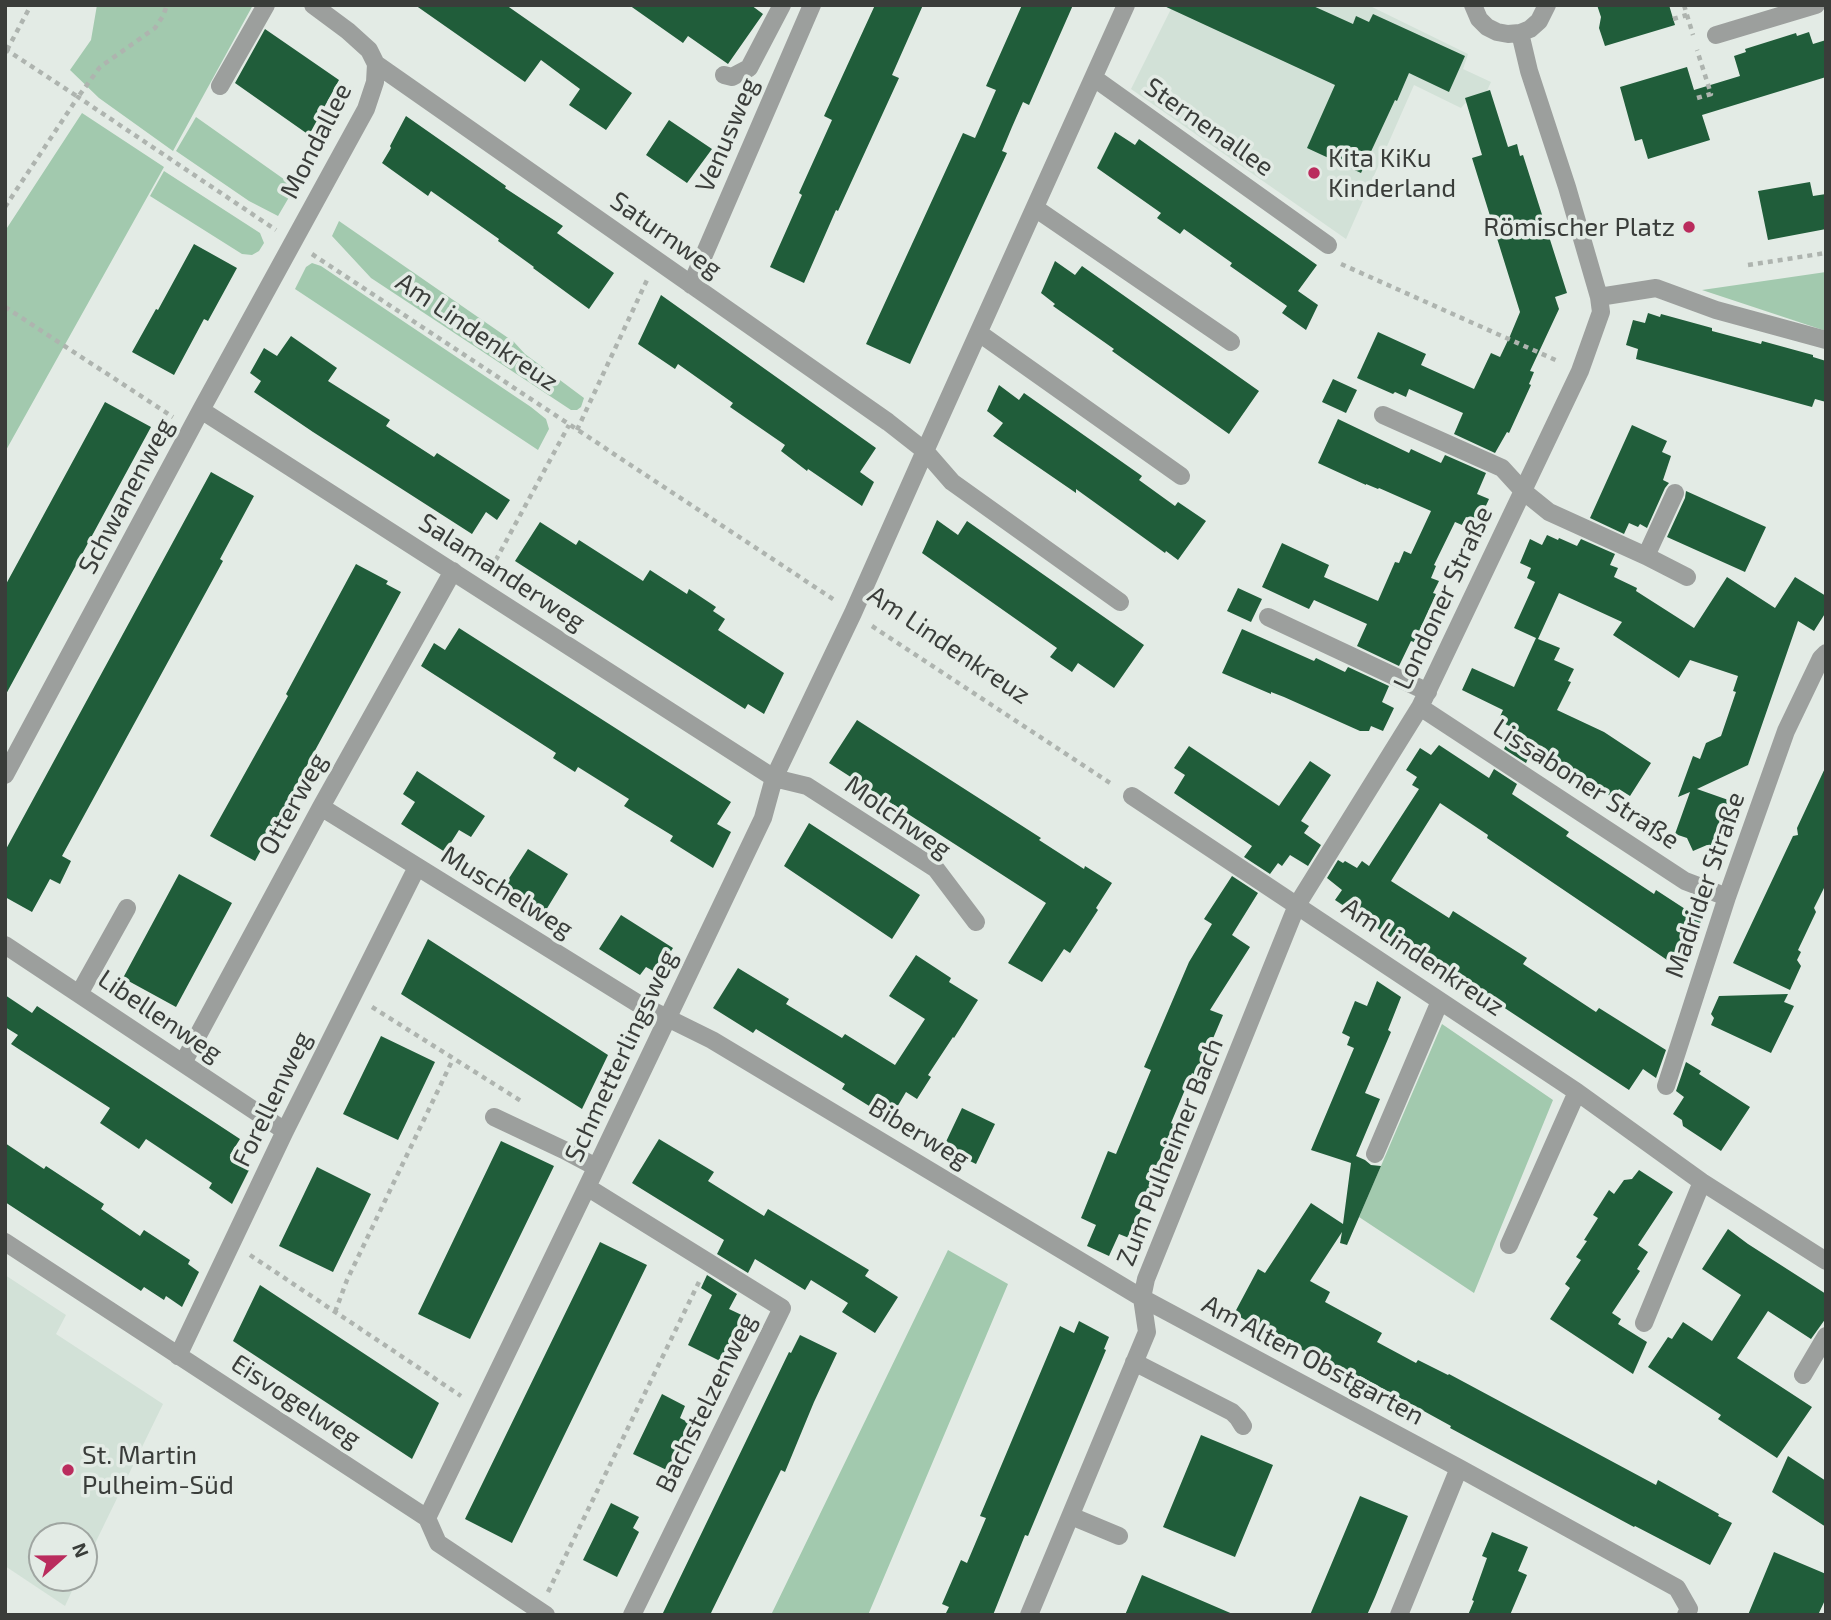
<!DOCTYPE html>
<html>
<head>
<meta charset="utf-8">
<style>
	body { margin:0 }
	#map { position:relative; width:1831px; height:1620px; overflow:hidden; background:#e3ebe5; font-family:"Exo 2",sans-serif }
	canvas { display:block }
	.frame { position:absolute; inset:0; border:7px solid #3a3d3a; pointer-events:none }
	.north { position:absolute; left:28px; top:1522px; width:70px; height:70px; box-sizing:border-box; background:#e3ebe5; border:2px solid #9fa5a1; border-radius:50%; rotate:69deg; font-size:19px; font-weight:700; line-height:28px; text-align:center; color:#3a3d3a }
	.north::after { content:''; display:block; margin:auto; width:24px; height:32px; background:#ba2c5d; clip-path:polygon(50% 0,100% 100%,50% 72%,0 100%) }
</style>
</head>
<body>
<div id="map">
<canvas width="1831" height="1620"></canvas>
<div class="frame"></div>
<div class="north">N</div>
</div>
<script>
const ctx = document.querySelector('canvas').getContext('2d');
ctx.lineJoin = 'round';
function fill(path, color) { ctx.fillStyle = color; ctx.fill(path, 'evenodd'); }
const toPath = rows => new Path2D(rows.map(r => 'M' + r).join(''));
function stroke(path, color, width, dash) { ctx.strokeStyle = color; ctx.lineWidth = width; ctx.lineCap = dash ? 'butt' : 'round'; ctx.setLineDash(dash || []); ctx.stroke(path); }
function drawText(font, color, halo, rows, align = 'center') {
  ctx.font = font + ' "Exo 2",sans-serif'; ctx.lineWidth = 7; ctx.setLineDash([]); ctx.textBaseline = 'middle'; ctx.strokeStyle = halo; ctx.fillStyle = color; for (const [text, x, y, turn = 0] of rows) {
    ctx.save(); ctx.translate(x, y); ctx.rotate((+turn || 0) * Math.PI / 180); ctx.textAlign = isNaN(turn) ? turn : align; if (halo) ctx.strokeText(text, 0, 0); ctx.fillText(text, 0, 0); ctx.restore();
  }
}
fill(toPath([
	[1173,5,1368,5,1468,54,1463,69,1491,82,1485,95,1468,100,1461,108,1414,85,1346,239,1131,89],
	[5,1275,66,1315,56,1334,163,1404,84,1566,84,1536,42,1536,42,1578,78,1578,65,1606,5,1566]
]), '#d2e1d7');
fill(toPath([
	[97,5,253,5,173,151,99,98,70,70,91,40],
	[82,113,164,167,5,452,5,231],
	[196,117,295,187,278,216,249,201,176,151],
	[164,171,260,233,264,243,259,251,252,255,242,254,150,196],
	[339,221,514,342,525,354,584,398,581,407,577,410,571,410,371,278,332,236],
	[312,263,321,266,531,407,546,419,549,429,538,450,295,289,306,267],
	[1826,272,1826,331,1702,290],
	[1442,1024,1553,1100,1474,1293,1359,1217],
	[948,1250,1008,1284,868,1615,771,1615]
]), '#a2c9ae');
fill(toPath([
	[415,5,506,5,632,93,606,130,569,105,580,89,541,60,525,82],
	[629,5,751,5,763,14,728,64,688,36,683,43],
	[875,5,923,5,892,75,899,78,838,211,836,210,804,283,770,267,802,195,799,193,832,120,824,116],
	[1022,5,1073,5,1029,105,1023,102,1012,127,1002,151,1007,153,910,364,866,344,963,133,975,138,996,90,986,86],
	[1162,5,1311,5,1353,24,1356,16,1369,22,1373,14,1465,56,1449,92,1409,73,1397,101,1395,100,1361,173,1307,148,1335,85],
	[1597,5,1669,5,1675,25,1605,46,1599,28,1601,17],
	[265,29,339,80,309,135,235,83],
	[1809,32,1813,44,1826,40,1826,77,1702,115,1710,140,1648,159,1642,139,1635,141,1620,87,1687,67,1694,90,1740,76,1734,56,1746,52,1745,49,1796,33,1797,36],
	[1490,90,1508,147,1517,144,1520,156,1523,155,1567,293,1555,297,1559,309,1530,371,1534,372,1529,384,1531,385,1509,433,1507,432,1495,453,1454,434,1463,413,1409,389,1406,397,1395,392,1393,394,1357,378,1378,332,1426,354,1421,365,1474,389,1491,353,1500,357,1510,336,1520,312,1472,158,1482,155,1465,98],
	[406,116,506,186,505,188,563,226,557,233,614,273,589,309,533,268,534,267,498,241,499,239,431,191,428,196,382,163,391,148,390,146],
	[669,120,712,149,687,183,646,155],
	[1115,132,1135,145,1139,139,1317,265,1298,291,1318,305,1306,330,1282,313,1287,306,1230,266,1232,263,1184,229,1180,234,1157,218,1161,213,1097,168],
	[1810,182,1813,196,1826,194,1826,229,1768,240,1758,191],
	[194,244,237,268,208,321,204,319,174,375,132,352,156,309,158,310],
	[1055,261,1075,275,1082,266,1259,391,1229,434,1112,351,1114,349,1053,306,1055,304,1041,293],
	[661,295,876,448,860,472,874,482,862,506,808,469,807,471,781,451,785,445,730,407,733,403,678,364,675,369,638,344],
	[1648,313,1660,317,1661,314,1712,328,1712,331,1761,344,1762,341,1813,355,1813,357,1826,361,1826,402,1815,399,1812,407,1636,359,1638,349,1626,345,1633,320,1645,323],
	[291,336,337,368,328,381,390,420,386,426,434,457,437,453,510,500,497,520,486,512,472,534,313,432,254,392,261,381,250,373,264,348,277,356],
	[1333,379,1357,390,1346,413,1322,402],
	[999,385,1019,400,1024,393,1142,476,1139,480,1175,506,1178,502,1206,521,1178,560,1166,551,1165,553,1076,489,1076,493,993,436,1003,423,987,411],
	[105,402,151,427,5,696,5,586],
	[1338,419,1409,453,1411,449,1441,463,1445,455,1486,473,1477,494,1489,499,1478,523,1466,517,1462,525,1455,522,1434,565,1436,566,1431,578,1439,581,1433,593,1436,594,1414,642,1411,641,1399,666,1357,646,1367,624,1314,600,1309,609,1262,587,1282,543,1329,565,1324,577,1378,601,1395,562,1399,563,1404,551,1411,554,1431,511,1379,488,1378,489,1366,484,1366,485,1318,463],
	[1632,425,1667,441,1662,452,1671,456,1663,480,1669,483,1665,488,1647,528,1640,524,1638,527,1629,523,1624,534,1590,518],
	[211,472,254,496,220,559,223,561,62,856,71,861,60,884,50,879,32,912,5,897,5,851],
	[1686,491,1766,527,1745,572,1667,537,1685,498],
	[937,520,958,535,967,521,1144,645,1114,688,1078,663,1072,672,1050,657,1057,648,922,553],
	[540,522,576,545,579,540,643,581,650,570,687,594,689,589,716,607,713,611,725,619,718,630,784,673,764,714,748,704,745,709,515,561],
	[1547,535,1558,540,1559,538,1577,546,1581,539,1615,554,1610,565,1618,568,1614,577,1637,588,1636,591,1694,628,1727,577,1775,608,1795,577,1826,596,1826,612,1814,631,1798,621,1748,765,1697,789,1734,802,1718,849,1707,845,1693,851,1687,838,1675,834,1690,792,1678,797,1693,756,1700,759,1706,743,1721,736,1736,692,1733,691,1738,676,1690,660,1679,678,1613,635,1622,622,1559,593,1538,639,1560,648,1554,660,1574,669,1568,681,1571,682,1557,710,1604,732,1651,763,1630,796,1619,789,1613,798,1534,745,1526,763,1504,749,1514,728,1498,721,1503,710,1462,690,1472,668,1514,687,1536,638,1514,628,1535,582,1527,578,1531,568,1520,563,1530,539,1542,545],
	[356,564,388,581,386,584,401,592,255,861,210,836,288,696,286,694],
	[1238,588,1262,599,1251,622,1227,611],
	[459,628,731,802,717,824,731,832,713,868,670,841,673,836,624,806,629,799,578,767,575,772,553,758,556,753,421,666,434,643,445,650],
	[1242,629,1314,661,1316,658,1345,672,1348,667,1389,686,1382,702,1394,708,1383,731,1371,726,1369,731,1360,731,1284,697,1271,692,1271,694,1222,673],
	[857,720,1041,838,1039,840,1084,869,1085,866,1112,883,1096,908,1098,910,1070,953,1064,949,1042,982,1008,963,1046,903,829,763],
	[1439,745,1489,778,1494,769,1517,784,1512,794,1569,832,1566,836,1654,894,1656,890,1702,920,1673,964,1487,838,1488,835,1440,803,1391,881,1449,918,1453,911,1527,958,1523,964,1596,1012,1599,1008,1666,1050,1656,1078,1643,1069,1629,1090,1403,941,1401,944,1335,900,1342,890,1327,878,1338,860,1343,863,1345,861,1357,868,1362,861,1369,866,1419,789,1412,785,1417,777,1406,770,1420,748,1431,755],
	[1189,746,1279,806,1310,761,1331,775,1301,821,1309,826,1304,833,1321,845,1308,866,1290,855,1282,866,1278,863,1270,874,1244,857,1252,846,1174,793,1185,775,1174,768],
	[1826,766,1826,884,1814,908,1816,912,1798,950,1801,952,1797,960,1801,966,1790,990,1733,963,1793,836,1798,835,1797,828],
	[417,771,485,816,471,837,459,830,445,852,401,824,415,802,403,794],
	[809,823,920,895,892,939,784,866],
	[528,849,568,874,543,915,502,889],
	[179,874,232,903,176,1007,123,978],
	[1232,876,1258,893,1232,935,1250,947,1210,1010,1223,1015,1197,1076,1192,1073,1171,1123,1175,1125,1149,1183,1152,1184,1129,1238,1119,1234,1109,1256,1087,1246,1096,1225,1081,1218,1108,1151,1116,1154,1151,1070,1144,1067,1189,962,1212,924,1204,919],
	[621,915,673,948,657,973,646,967,640,975,599,949],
	[428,939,608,1055,582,1109,401,994],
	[916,955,951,978,949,982,978,1000,954,1038,953,1037,928,1075,931,1077,917,1099,906,1092,890,1119,842,1089,845,1084,756,1029,753,1033,713,1008,738,968,789,999,786,1004,842,1038,845,1034,895,1065,925,1019,889,996],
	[1377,981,1401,997,1388,1030,1391,1032,1365,1093,1380,1099,1356,1156,1365,1160,1371,1165,1381,1166,1347,1245,1340,1243,1342,1232,1310,1281,1330,1292,1325,1302,1382,1333,1377,1342,1416,1363,1418,1360,1448,1375,1449,1374,1656,1485,1658,1480,1719,1514,1718,1516,1732,1523,1710,1565,1635,1526,1634,1527,1450,1428,1451,1426,1360,1376,1358,1379,1234,1314,1258,1269,1265,1273,1311,1203,1343,1224,1351,1163,1311,1150,1354,1048,1347,1045,1350,1037,1342,1033,1355,1001,1367,1006],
	[1788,994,1784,1002,1794,1006,1771,1053,1711,1025,1714,1018,1711,1014,1719,996],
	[5,995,32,1013,37,1006,240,1139,230,1155,250,1168,232,1204,209,1188,212,1183,146,1139,139,1149,100,1123,110,1108,11,1044,18,1035,5,1027],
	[381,1036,435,1062,398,1140,343,1114],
	[1686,1062,1701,1071,1699,1074,1750,1107,1721,1151,1683,1126,1682,1120,1673,1114,1684,1097,1676,1091],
	[962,1108,995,1124,976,1164,943,1148],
	[659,1139,714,1172,708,1181,764,1216,768,1209,869,1270,865,1276,898,1297,875,1333,842,1312,848,1303,811,1280,805,1290,755,1259,748,1273,717,1254,724,1240,632,1183],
	[501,1141,554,1166,470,1339,418,1314],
	[5,1143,44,1169,46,1166,104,1204,101,1209,140,1236,144,1230,190,1260,188,1264,199,1272,182,1307,166,1296,164,1300,144,1287,141,1291,5,1202],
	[317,1167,371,1194,333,1272,279,1246],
	[1639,1170,1673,1192,1638,1245,1648,1252,1637,1269,1640,1271,1612,1313,1621,1319,1618,1324,1647,1342,1633,1374,1550,1319,1570,1288,1565,1284,1581,1260,1576,1257,1587,1241,1584,1240,1598,1218,1593,1215,1609,1190,1614,1194,1624,1180,1632,1179],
	[1728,1229,1748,1244,1826,1294,1826,1318,1811,1339,1768,1311,1737,1358,1812,1407,1777,1458,1718,1419,1721,1415,1648,1367,1668,1337,1672,1339,1683,1322,1712,1341,1741,1295,1702,1269],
	[600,1242,647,1265,512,1543,465,1519],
	[707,1275,737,1294,729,1309,748,1318,726,1364,688,1345,712,1295,701,1288],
	[260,1285,439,1403,412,1459,233,1341],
	[1079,1321,1109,1337,1104,1349,1106,1350,1028,1536,1025,1535,993,1615,945,1615,949,1607,942,1604,961,1560,967,1563,986,1518,980,1516,1060,1326,1074,1333],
	[800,1335,837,1353,814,1402,785,1472,781,1470,710,1615,662,1615,789,1352,791,1353],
	[662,1394,685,1406,680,1418,695,1426,673,1473,633,1454],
	[1201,1435,1273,1465,1235,1557,1163,1527],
	[1788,1456,1826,1481,1826,1527,1772,1492],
	[1360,1496,1408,1516,1375,1597,1367,1615,1310,1615],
	[611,1503,639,1517,633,1528,639,1532,617,1577,583,1560],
	[1492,1532,1528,1547,1518,1571,1527,1575,1510,1615,1468,1615,1474,1601,1472,1600,1487,1558,1482,1556],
	[1774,1552,1826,1574,1826,1598,1818,1615,1748,1615],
	[1142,1575,1235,1615,1125,1615]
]), '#205d3a');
stroke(toPath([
	[1684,5,1693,35],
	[1673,19,1687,15],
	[5,49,78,97,100,67,155,28,163,16,167,5],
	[7,50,31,5],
	[1697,98,1711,94,1697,50],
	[5,207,78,97,276,230],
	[312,254,836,601],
	[1341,264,1560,362],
	[1748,265,1826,253],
	[5,307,173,417],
	[577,430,647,280],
	[491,569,569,425],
	[872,626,1113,785],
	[372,1007,521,1101],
	[250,1255,461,1396],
	[335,1312,347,1280,453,1059],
	[548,1592,699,1282]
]), '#aeb4af', 4.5, [5, 5]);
stroke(toPath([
	[1473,5,1479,19,1487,27,1497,32,1508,34,1520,33,1530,29,1539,21,1547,5],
	[1716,35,1816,5],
	[376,64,888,422,925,451,952,482,1120,602],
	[724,75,732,77,749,68,782,5],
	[1094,78,1328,245],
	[220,86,266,5],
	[1035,208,1231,342],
	[691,285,812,5],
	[1599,297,1656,288,1716,310,1826,340],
	[979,333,1181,476],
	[201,410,774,778,807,786,936,869,976,922],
	[1383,415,1502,468,1523,491,1549,512,1646,556,1687,577],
	[1646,556,1675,493],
	[1268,617,1428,692],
	[1420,707,1685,881,1727,897],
	[5,775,201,410,366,109,375,82,376,64,369,50,348,31,313,5],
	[1132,796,1577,1092,1702,1182,1826,1261],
	[321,807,637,1003,712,1040,1142,1298,1459,1468,1677,1588,1689,1609,1686,1615],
	[5,945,285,1131],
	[79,994,127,908],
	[183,1063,321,807,453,571],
	[1666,1086,1727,897,1786,731,1821,658,1826,653],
	[494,1117,564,1150,596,1167],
	[1375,1154,1440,1001],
	[587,1187,782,1308,632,1615],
	[5,1242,427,1518,438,1543,546,1615],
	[1509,1245,1577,1092],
	[1644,1323,1702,1182],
	[178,1356,285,1131,417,867],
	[1134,1362,1232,1412,1238,1418,1243,1426],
	[1803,1375,1826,1336],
	[1071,1516,1119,1536],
	[427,1518,587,1187,763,818,774,778,853,613,925,451,1126,5],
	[1029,1615,1147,1332,1142,1298,1146,1279,1297,905,1420,707,1580,371,1601,312,1599,297,1567,187,1529,71,1520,33],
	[1399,1615,1459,1468]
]), '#9c9f9d', 18);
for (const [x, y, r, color] of [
	[1314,173,7,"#ba2c5d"],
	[1689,227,7,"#ba2c5d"],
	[68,1470,7,"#ba2c5d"]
]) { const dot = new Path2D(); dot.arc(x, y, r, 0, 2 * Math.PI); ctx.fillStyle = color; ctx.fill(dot); stroke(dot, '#e3ebe5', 2.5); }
drawText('26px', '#3a3d3a', '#e3ebe5', [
	["Sternenallee",1209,127,35],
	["Venusweg",727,135,-67],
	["Mondallee",316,141,-63],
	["Saturnweg",666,235,35],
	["Am Lindenkreuz",477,332,34],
	["Schwanenweg",126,496,-62],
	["Salamanderweg",502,572,33],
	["Londoner Straße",1443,598,-65],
	["Am Lindenkreuz",949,645,34],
	["Lissaboner Straße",1586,784,33],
	["Otterweg",293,804,-61],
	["Molchweg",898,817,35],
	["Madrider Straße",1705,885,-71],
	["Muschelweg",507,892,32],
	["Am Lindenkreuz",1423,957,34],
	["Libellenweg",160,1016,34],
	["Schmetterlingsweg",621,1056,-65],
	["Forellenweg",272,1099,-64],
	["Biberweg",919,1133,31],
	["Zum Pulheimer Bach",1170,1152,-68],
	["Am Alten Obstgarten",1313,1360,28],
	["Eisvogelweg",296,1401,33],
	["Bachstelzenweg",706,1403,-64]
]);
drawText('26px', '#3a3d3a', '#e3ebe5', [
	["Kita KiKu",1328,158],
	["Kinderland",1328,188],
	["Römischer Platz",1675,227,"right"],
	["St. Martin",82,1455],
	["Pulheim-Süd",82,1485]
], 'left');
</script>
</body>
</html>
